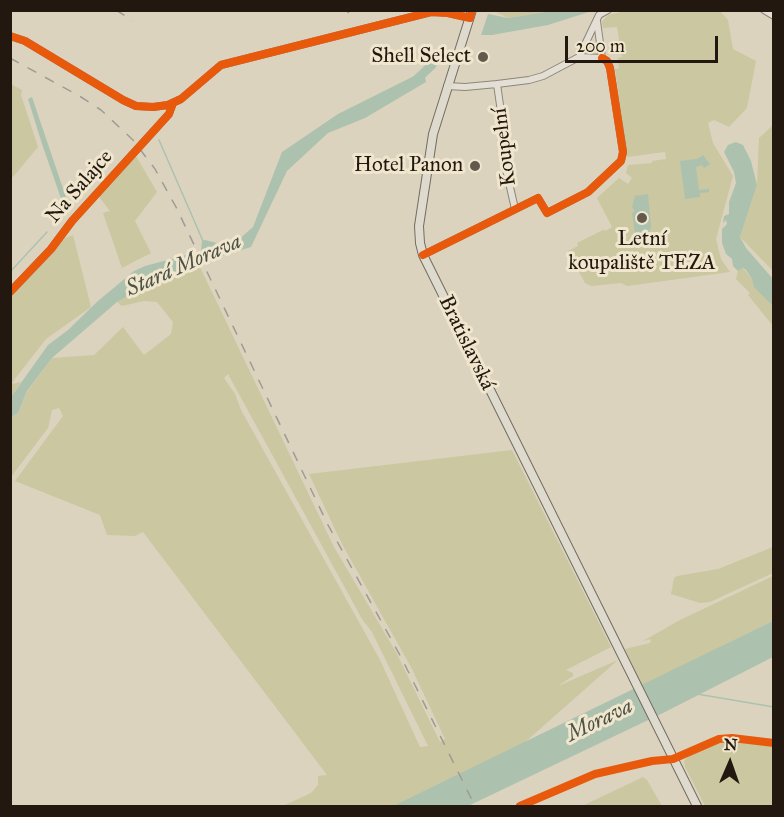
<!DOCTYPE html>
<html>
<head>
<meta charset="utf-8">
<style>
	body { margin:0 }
	#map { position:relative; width:784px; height:817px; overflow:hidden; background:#dcd3bf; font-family:"IM FELL Great Primer",serif }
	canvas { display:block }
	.frame { position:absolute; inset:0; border:12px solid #22180f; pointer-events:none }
	.north { position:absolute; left:700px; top:733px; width:60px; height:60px; -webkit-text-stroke:4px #f0e6ce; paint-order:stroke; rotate:2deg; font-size:16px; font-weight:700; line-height:24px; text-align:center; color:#22180f }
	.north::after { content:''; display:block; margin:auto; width:21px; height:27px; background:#22180f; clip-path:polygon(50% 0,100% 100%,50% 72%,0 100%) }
	.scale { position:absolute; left:565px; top:36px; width:153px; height:27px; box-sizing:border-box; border:3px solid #22180f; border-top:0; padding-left:8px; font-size:18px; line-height:21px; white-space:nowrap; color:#22180f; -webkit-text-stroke:4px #f0e6ce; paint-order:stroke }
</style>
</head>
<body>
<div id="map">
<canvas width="784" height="817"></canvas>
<div class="frame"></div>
<div class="north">N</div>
<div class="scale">200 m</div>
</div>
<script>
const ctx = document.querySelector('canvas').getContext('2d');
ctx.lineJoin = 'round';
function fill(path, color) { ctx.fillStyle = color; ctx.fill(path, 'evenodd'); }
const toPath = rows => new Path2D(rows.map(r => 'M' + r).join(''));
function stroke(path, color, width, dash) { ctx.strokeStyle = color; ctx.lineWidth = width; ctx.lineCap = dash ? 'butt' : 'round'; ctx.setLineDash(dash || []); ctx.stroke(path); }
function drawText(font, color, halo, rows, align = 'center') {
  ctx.font = font + ' "IM FELL Great Primer",serif'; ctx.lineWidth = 6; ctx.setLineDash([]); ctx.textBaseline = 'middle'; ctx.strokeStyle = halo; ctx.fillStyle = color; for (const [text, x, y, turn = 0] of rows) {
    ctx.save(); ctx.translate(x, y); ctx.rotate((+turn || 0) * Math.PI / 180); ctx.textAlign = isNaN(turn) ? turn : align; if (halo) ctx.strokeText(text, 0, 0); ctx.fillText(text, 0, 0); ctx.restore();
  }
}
fill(toPath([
	[494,11,552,11,508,18],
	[625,11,720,11,728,20,733,49,756,61,747,108,729,127,714,120,708,123,713,143,733,176,716,239,721,259,730,272,627,286,621,283,591,286,585,283,568,251,578,246,577,243,603,230,602,228,605,231,612,227,597,198,619,178,628,184,632,178,626,173,628,165,652,163,652,161,666,159,665,152,627,157,615,69,619,69,618,58,622,57,617,27,603,28,602,22,608,15],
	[11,84,22,90,21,95,38,147,13,177,10,175],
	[773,125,773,271,740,237,757,185,759,138],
	[136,156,157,192,135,221,151,253,122,268,103,213,110,211,99,197],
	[73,235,91,307,46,339,11,384,21,382,11,397,11,296,65,238],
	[198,263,334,547,396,652,440,742,445,739,412,669,342,544,309,474,512,450,611,647,566,670,573,673,573,676,558,686,618,660,523,744,393,806,283,806,311,793,318,785,318,776,327,775,143,532,135,536,107,535,100,515,15,481,63,416,59,408,52,410,48,428,11,477,11,417,18,413,27,392,52,358,94,355,123,327,144,355,171,334,173,322,157,302,144,301,122,306,117,302,145,286,183,268],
	[228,374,333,566,362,619,372,632,428,746,420,747,380,660,241,410,235,394,224,378],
	[743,268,773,306,773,326,748,295,750,293,736,279,738,271],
	[773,547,773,573,710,602,700,603,671,594,674,578,677,576,718,569],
	[773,576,773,621,642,686,625,649,650,643,651,639,643,641,680,620],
	[724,741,773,745,773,806,705,806,685,767,684,761,688,757,714,743],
	[643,777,647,780,662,806,582,806]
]), '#cac7a1');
fill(toPath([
	[552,11,592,11,548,25,492,35,481,35,488,14,508,18],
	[424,71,426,82,365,118,328,133,287,171,251,247,183,268,145,286,117,302,52,358,27,391,18,413,11,417,11,397,48,345,68,330,98,301,134,271,145,266,201,251,202,241,205,240,221,244,237,241,253,227,282,152,338,114],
	[32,97,70,209,67,210,65,210,42,144,28,99],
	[736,142,743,145,751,161,757,185,740,237,746,248,773,279,773,306,754,287,752,279,746,270,743,268,738,271,733,266,732,259,726,254,722,243,722,229,727,224,726,220,723,223,724,216,729,214,729,202,736,183,734,172,724,152,728,145],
	[703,155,710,164,704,168,702,165,696,167,699,190,709,189,709,192,700,193,700,197,685,199,680,161,697,159],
	[648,194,651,228,648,234,635,233,632,213,635,211,632,207,635,196],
	[773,621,773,657,663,713,468,806,393,806]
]), '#acc2ae');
stroke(toPath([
	[159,140,203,241],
	[10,272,47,232],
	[697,694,774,707]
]), '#acc2ae', 1.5);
stroke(toPath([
	[416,80,432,65]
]), '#acc2ae', 9);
const minor = toPath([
	[764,10,774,16],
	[597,21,602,58],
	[10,36,25,41,123,100,136,106,153,107,168,105,181,99,221,65,431,12,448,13,470,18],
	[579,57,602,58],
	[497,84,502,119,505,165,515,209],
	[447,86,465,87,497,84,529,80,543,76,579,57,599,15,608,10],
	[423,255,538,198,547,213,588,192,621,161,623,152,610,68,607,61,602,58],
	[10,292,51,249,72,221,169,114,173,103]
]);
const major = toPath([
	[472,10,433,134,419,226,420,243,423,255,697,806]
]);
stroke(minor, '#8c867a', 8);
stroke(major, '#726c62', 10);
stroke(minor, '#e4dfd5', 6);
stroke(major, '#dfdace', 8);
stroke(toPath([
	[116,10,133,21],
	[345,10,349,13],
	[10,58,81,97,101,110,133,140,155,169,176,207,328,525,402,659,475,806]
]), '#a09b93', 1.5, [10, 10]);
stroke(toPath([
	[10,36,25,41,123,100,136,106,153,107,168,105,181,99,221,65,431,12,448,13,470,18,472,10],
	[423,255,538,198,547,213,588,192,621,161,623,152,610,68,607,61,602,58],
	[10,292,51,249,72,221,169,114,173,103],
	[520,806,595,774,652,761,673,759,719,739,732,738,774,743]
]), '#e8590c', 8);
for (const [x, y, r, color] of [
	[483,57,6,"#63594d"],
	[475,166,6,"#63594d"],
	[642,218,6,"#63594d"]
]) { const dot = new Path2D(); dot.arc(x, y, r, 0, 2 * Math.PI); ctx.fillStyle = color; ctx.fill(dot); stroke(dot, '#f0e6ce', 2); }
drawText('21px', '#22180f', '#f0e6ce', [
	["Shell Select",471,57],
	["Hotel Panon",463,166],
	["Letní",642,240,"center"],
	["koupaliště TEZA",642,264,"center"]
], 'right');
drawText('21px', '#22180f', '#f0e6ce', [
	["Koupelní",505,147,-97],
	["Na Salajce",80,187,-49],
	["Bratislavská",466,343,64]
]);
drawText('italic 22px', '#4b5144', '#f0e6ce', [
	["Stará Morava",184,266,-24],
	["Morava",600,721,-26]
]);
</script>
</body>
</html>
